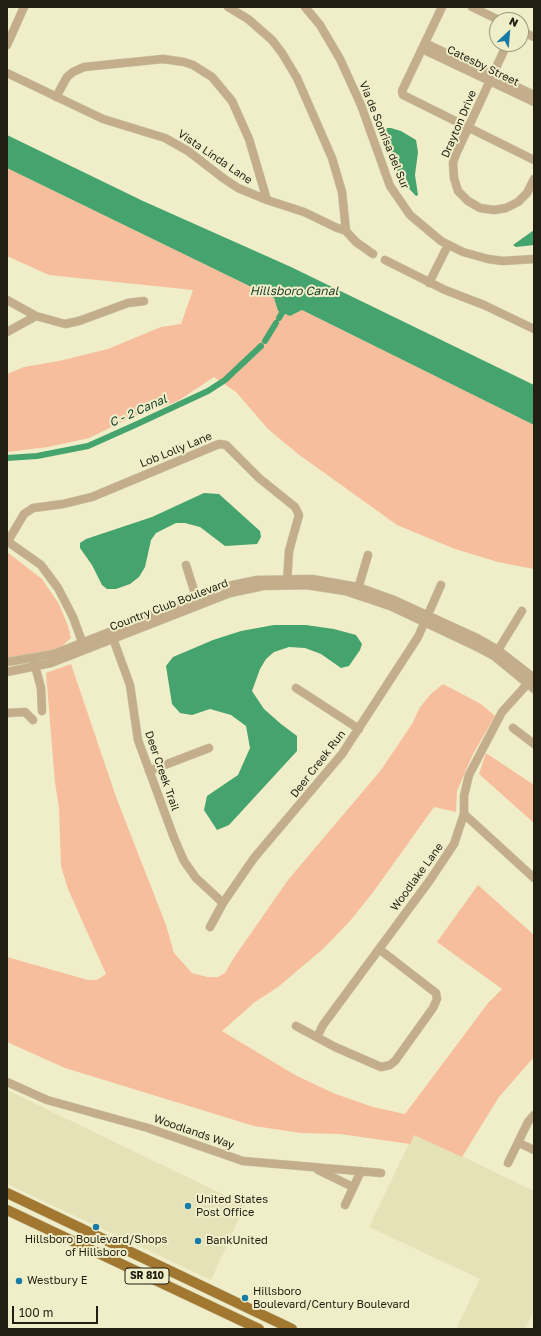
<!DOCTYPE html>
<html>
<head>
<meta charset="utf-8">
<style>
	body { margin:0 }
	#map { position:relative; width:541px; height:1336px; overflow:hidden; background:#f0edc9; font-family:"Golos Text",sans-serif }
	canvas { display:block }
	.frame { position:absolute; inset:0; border:8px solid #201f11; pointer-events:none }
	.north { position:absolute; left:489px; top:12px; width:40px; height:40px; box-sizing:border-box; background:#f0edc9; border:1px solid #9d9b7f; border-radius:50%; rotate:26deg; font-size:11px; font-weight:700; line-height:16px; text-align:center; color:#201f11 }
	.north::after { content:''; display:block; margin:auto; width:14px; height:18px; background:#177ba6; clip-path:polygon(50% 0,100% 100%,50% 72%,0 100%) }
	.scale { position:absolute; left:12px; top:1306px; width:86px; height:18px; box-sizing:border-box; border:2px solid #201f11; border-top:0; padding-left:5px; font-size:12px; line-height:14px; white-space:nowrap; color:#201f11; -webkit-text-stroke:3px #f0edc9; paint-order:stroke }
</style>
</head>
<body>
<div id="map">
<canvas width="541" height="1336"></canvas>
<div class="frame"></div>
<div class="north">N</div>
<div class="scale">100 m</div>
</div>
<script>
const ctx = document.querySelector('canvas').getContext('2d');
ctx.lineJoin = 'round';
function fill(path, color) { ctx.fillStyle = color; ctx.fill(path, 'evenodd'); }
const toPath = rows => new Path2D(rows.map(r => 'M' + r).join(''));
function stroke(path, color, width, dash) { ctx.strokeStyle = color; ctx.lineWidth = width; ctx.lineCap = dash ? 'butt' : 'round'; ctx.setLineDash(dash || []); ctx.stroke(path); }
function drawText(font, color, halo, rows, align = 'center') {
  ctx.font = font + ' "Golos Text",sans-serif'; ctx.lineWidth = 4; ctx.setLineDash([]); ctx.textBaseline = 'middle'; ctx.strokeStyle = halo; ctx.fillStyle = color; for (const [text, x, y, turn = 0] of rows) {
    ctx.save(); ctx.translate(x, y); ctx.rotate((+turn || 0) * Math.PI / 180); ctx.textAlign = isNaN(turn) ? turn : align; if (halo) ctx.strokeText(text, 0, 0); ctx.fillText(text, 0, 0); ctx.restore();
  }
}
fill(toPath([
	[7,1090,245,1205,211,1280,7,1184],
	[414,1133,534,1191,534,1310,525,1329,456,1329,480,1279,369,1227]
]), '#e6e2b7');
fill(toPath([
	[7,168,274,298,278,311,290,316,302,310,534,425,534,569,498,562,455,549,397,525,298,454,268,429,236,392,214,377,178,401,132,417,89,438,48,447,7,452,7,374,24,367,59,361,108,349,161,327,181,324,193,290,49,275,7,256],
	[7,552,42,579,59,604,68,626,71,638,59,649,7,658],
	[71,664,116,797,166,925,174,953,192,973,207,977,218,977,225,973,233,959,288,880,381,770,412,724,420,707,431,694,443,684,481,704,495,716,473,754,457,791,456,812,434,807,374,891,350,921,323,949,278,987,255,1002,222,1031,295,1075,333,1093,373,1107,405,1114,488,1003,502,989,437,942,478,885,534,935,534,1057,499,1097,462,1157,414,1135,410,1144,340,1134,301,1133,254,1126,65,1068,7,1042,7,957,88,980,97,980,106,974,68,889,61,866,59,807,55,783,46,673],
	[486,753,534,785,534,823,479,774]
]), '#f7be9d');
fill(toPath([
	[387,128,391,128,401,131,416,140,418,152,415,175,418,195,416,196,400,179,384,132],
	[7,135,143,201,291,267,534,385,534,425,302,310,290,316,278,311,274,298,7,168],
	[534,230,534,245,516,247,513,245],
	[204,493,219,494,260,531,261,537,257,544,225,546,200,527,185,523,176,523,156,533,151,540,145,567,139,577,130,584,116,589,107,589,102,585,92,565,80,548,80,543,86,539,152,517],
	[274,625,306,625,334,629,356,635,362,644,360,650,349,666,341,668,321,654,305,648,289,647,274,652,266,659,260,669,252,691,264,709,281,724,297,736,297,751,229,825,217,830,204,810,207,796,238,775,250,748,246,726,231,715,210,709,192,715,180,713,172,704,166,666,173,657,213,640,241,631]
]), '#45a36d');
stroke(toPath([
	[279,318,286,306],
	[265,341,276,323],
	[7,458,37,456,88,446,135,425,208,391,225,380,261,346]
]), '#45a36d', 6);
const minor = toPath([
	[228,7,248,19,272,40,282,53,297,78,332,158,342,192,346,231],
	[305,7,320,25,340,59,361,105,390,186,410,215,441,241,463,252,488,259,503,261,534,259],
	[442,7,402,91,403,95,534,160],
	[472,7,499,20],
	[521,31,534,37],
	[425,43,534,95],
	[507,44,456,154,453,163,454,178,458,191,468,201,480,208,494,210,506,208,518,202,527,193,534,179],
	[7,45,24,7],
	[422,49,534,102],
	[7,73,103,119,165,138,188,151,223,178,238,188,267,200,304,212,335,227,346,231,356,242,373,254],
	[56,97,67,77,73,72,84,67,163,59,184,62,193,65,212,77,232,101,249,139,267,200],
	[385,260,445,290,484,305,534,329],
	[429,283,448,245],
	[7,300,36,316,65,324,79,321,128,303,144,301],
	[7,332,36,316],
	[7,541,41,565,58,588,73,617,84,647],
	[8,541,24,514,33,508,63,504,92,497,219,444,226,445,259,478,295,507,299,515,289,551,287,583],
	[186,565,197,600],
	[357,592,368,555],
	[111,633,130,685,138,740,174,838,184,861,196,878,223,903],
	[495,655,522,611],
	[7,662,54,654,223,587,257,580,312,579,358,587,394,600,477,638,498,650,534,678],
	[34,662,41,688,42,711],
	[7,672,51,663,230,593,263,586,306,585,345,591,390,606,479,648,494,656,534,689],
	[296,688,359,729],
	[7,713,25,712,33,720],
	[513,728,534,744],
	[149,771,209,748],
	[464,814,534,878],
	[210,927,223,903,254,858,342,754,418,637,441,585],
	[296,1026,335,1047,381,1067,390,1065,395,1061,433,1008,437,999,436,993,379,949],
	[317,1037,323,1025,430,880,454,844,464,814,464,796,469,775,502,712,531,680],
	[7,1082,47,1100,148,1128,243,1161,381,1173],
	[519,1143,534,1150],
	[508,1163,528,1122,534,1115],
	[318,1170,353,1187],
	[345,1205,361,1171]
]);
const major = toPath([
	[7,1193,292,1329],
	[7,1210,259,1329]
]);
stroke(minor, '#cbc8a8', 9);
stroke(major, '#cbc8a8', 11);
stroke(minor, '#c4ad8a', 8);
stroke(major, '#a2772f', 10);
for (const [x, y, r, color] of [
	[188,1206,4,"#177ba6"],
	[96,1227,4,"#177ba6"],
	[198,1241,4,"#177ba6"],
	[19,1281,4,"#177ba6"],
	[245,1298,4,"#177ba6"]
]) { const dot = new Path2D(); dot.arc(x, y, r, 0, 2 * Math.PI); ctx.fillStyle = color; ctx.fill(dot); stroke(dot, '#f0edc9', 1.5); }
for (const [x, y, w] of [
	[147,1276,44]
]) { const box = new Path2D(); box.roundRect(x - w / 2, y - 8, w, 16, 3); ctx.fillStyle = '#f0edc9'; ctx.fill(box); stroke(box, '#201f11', 1); }
drawText('bold 10px', '#201f11', null, [
	["SR 810",147,1276]
]);
drawText('11px', '#201f11', '#f0edc9', [
	["Catesby Street",483,66,26],
	["Drayton Drive",459,124,-67],
	["Via de Sonrisa del Sur",384,135,68],
	["Vista Linda Lane",215,157,34],
	["Lob Lolly Lane",176,450,-22],
	["Country Club Boulevard",169,605,-21],
	["Deer Creek Run",318,764,-52],
	["Deer Creek Trail",162,771,71],
	["Woodlake Lane",417,877,-54],
	["Woodlands Way",194,1132,19]
]);
drawText('11px', '#201f11', '#f0edc9', [
	["United States",196,1200],
	["Post Office",196,1213],
	["Hillsboro Boulevard/Shops",96,1240,"center"],
	["of Hillsboro",96,1253,"center"],
	["BankUnited",206,1241],
	["Westbury E",27,1281],
	["Hillsboro",253,1292],
	["Boulevard/Century Boulevard",253,1305]
], 'left');
drawText('italic 12px', '#1d432c', '#f0edc9', [
	["Hillsboro Canal",294,291],
	["C - 2 Canal",138,411,-24]
]);
</script>
</body>
</html>
